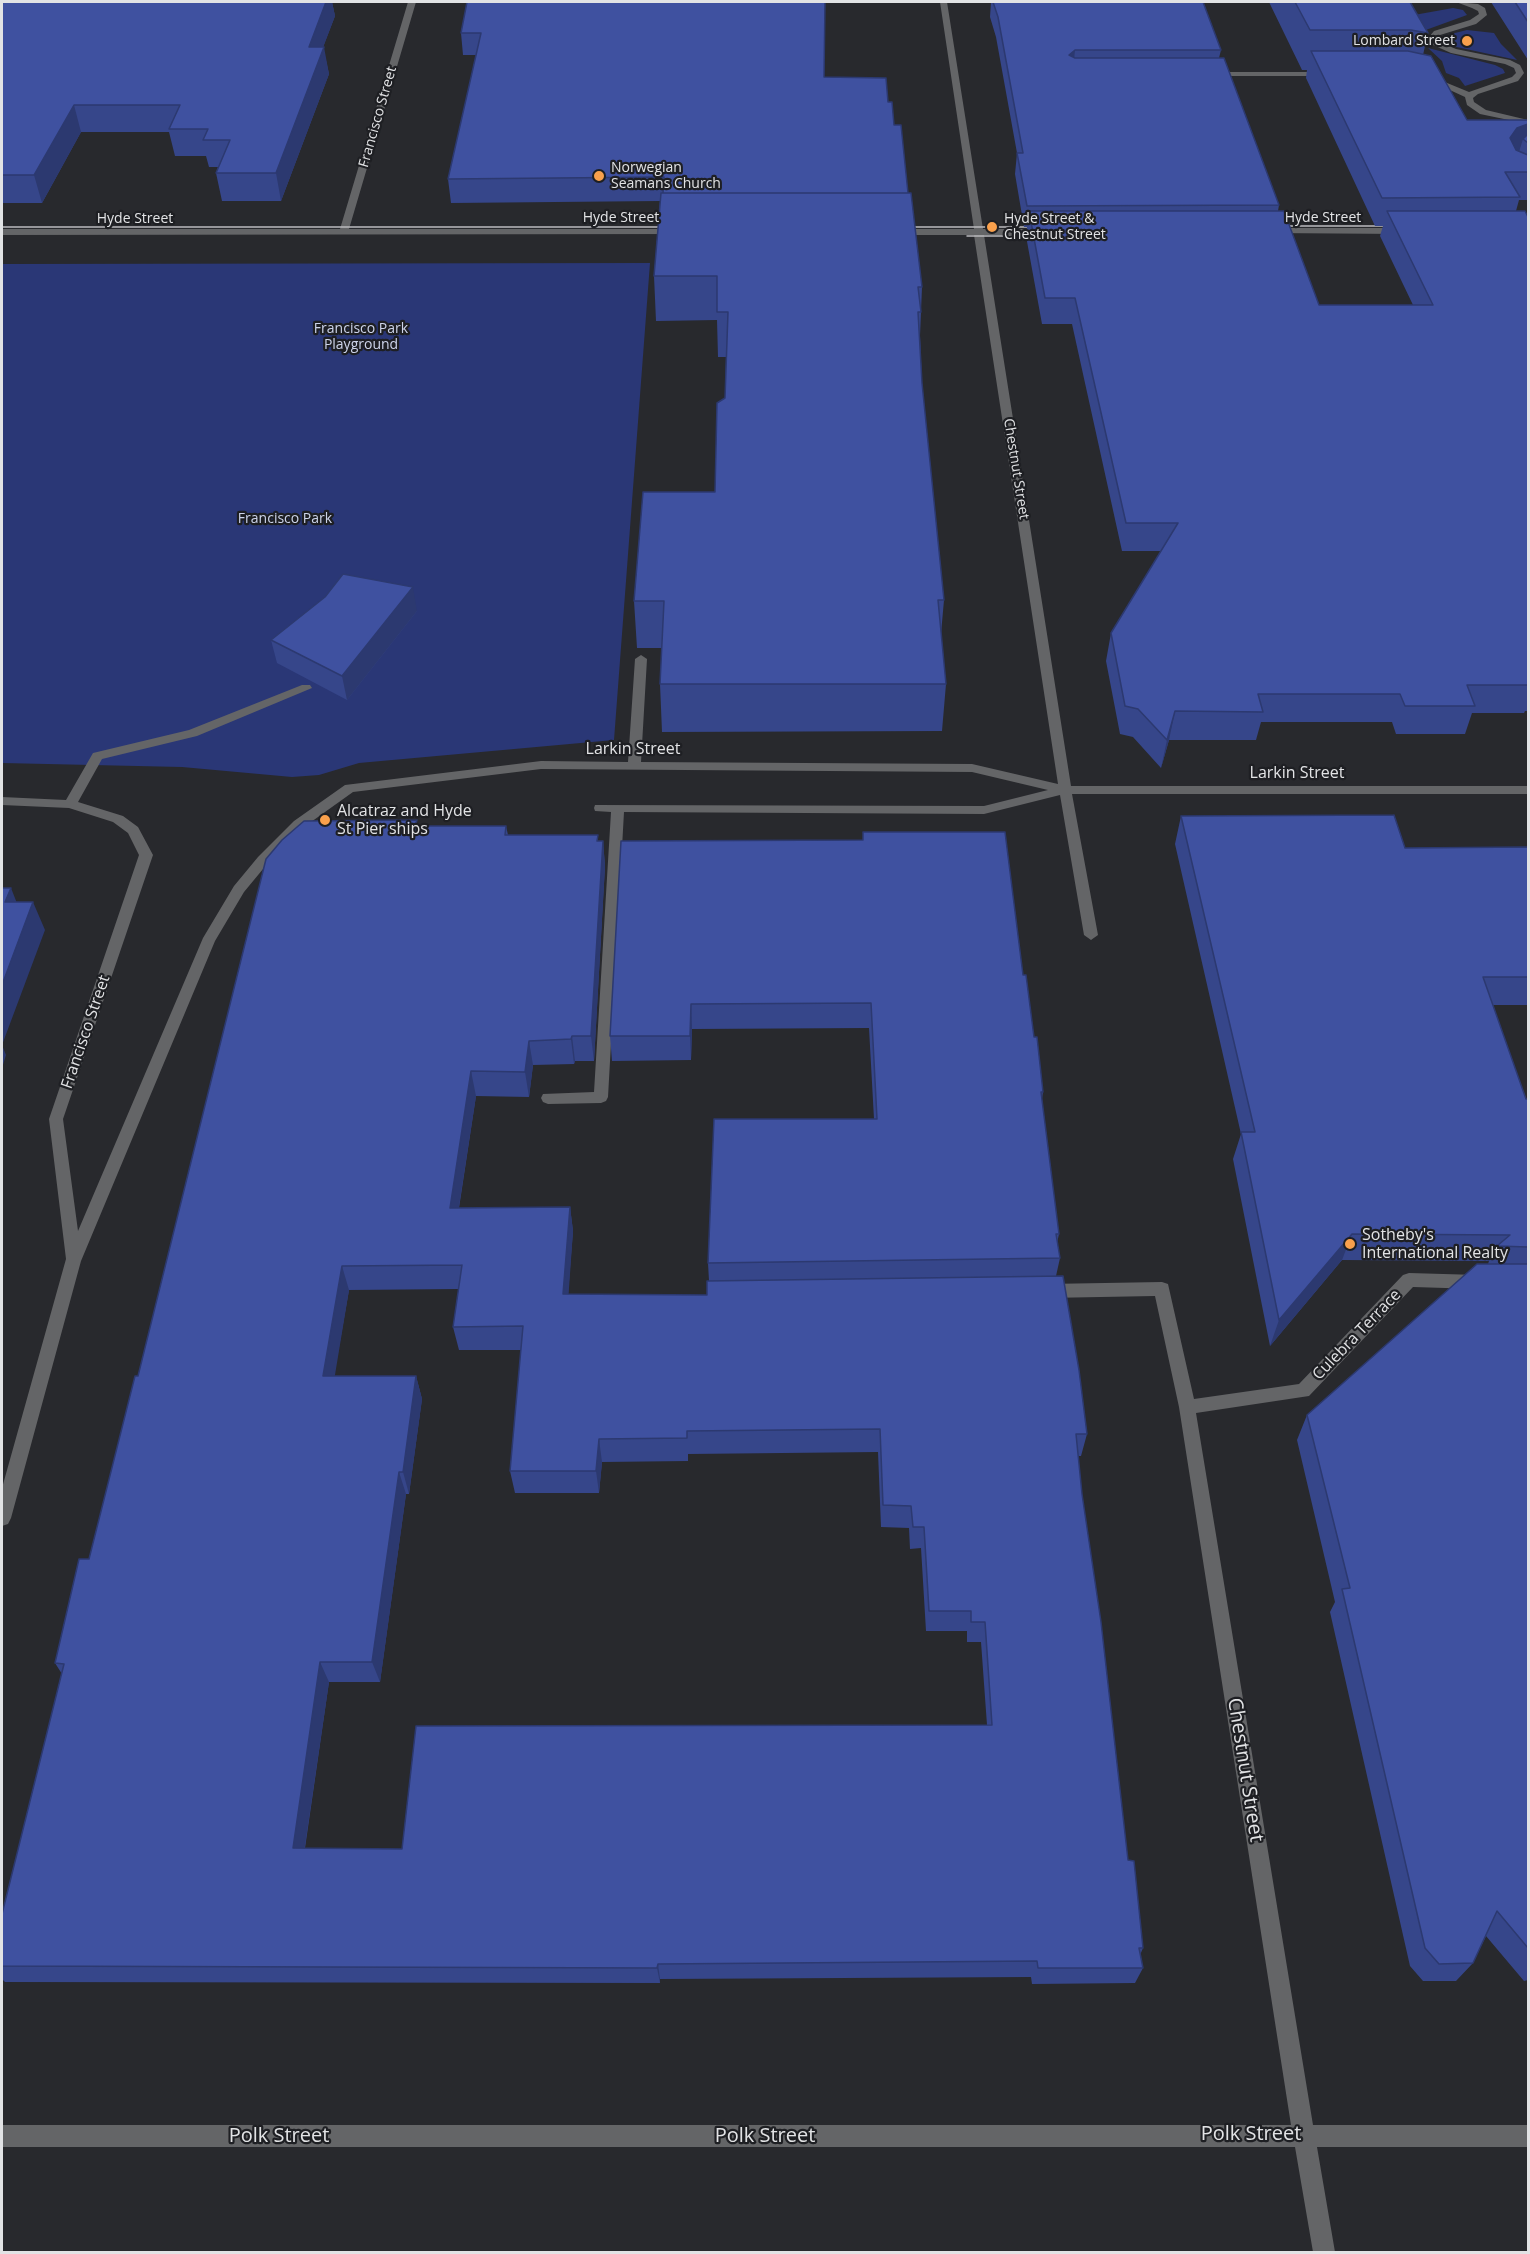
<!DOCTYPE html>
<html>
<head>
<meta charset="utf-8">
<style>
	body { margin:0 }
	#map { position:relative; width:1530px; height:2254px; overflow:hidden; background:#28292d; font-family:"Open Sans",sans-serif }
	canvas { display:block }
	.frame { position:absolute; inset:0; border:3px solid #e2e3e5; pointer-events:none }
</style>
</head>
<body>
<div id="map">
<canvas width="1530" height="2254"></canvas>
<div class="frame"></div>
</div>
<script>
const ctx = document.querySelector('canvas').getContext('2d');
ctx.lineJoin = 'round';
function fill(path, color) { ctx.fillStyle = color; ctx.fill(path, 'evenodd'); }
const toPath = rows => new Path2D(rows.map(r => 'M' + r).join(''));
function stroke(path, color, width, dash) { ctx.strokeStyle = color; ctx.lineWidth = width; ctx.lineCap = dash ? 'butt' : 'round'; ctx.setLineDash(dash || []); ctx.stroke(path); }
function drawText(font, color, halo, rows, align = 'center') {
  ctx.font = font + ' "Open Sans",sans-serif'; ctx.lineWidth = 4.5; ctx.setLineDash([]); ctx.textBaseline = 'middle'; ctx.strokeStyle = halo; ctx.fillStyle = color; for (const [text, x, y, turn = 0] of rows) {
    ctx.save(); ctx.translate(x, y); ctx.rotate((+turn || 0) * Math.PI / 180); ctx.textAlign = isNaN(turn) ? turn : align; if (halo) ctx.strokeText(text, 0, 0); ctx.fillText(text, 0, 0); ctx.restore();
  }
}
fill(toPath([
	[1453,8,1463,10,1467,15,1423,31,1414,15],
	[1467,30,1494,33,1501,44,1517,60,1452,46,1444,40,1451,34],
	[1428,48,1495,65,1503,69,1505,73,1465,86,1459,78,1446,73,1442,61],
	[650,263,614,740,359,763,319,775,292,777,182,767,2,763,2,264]
]), '#2a3776');
fill(toPath([
	[408,2,416,2,349,229,676,229,681,232,679,234,2,235,2,229,340,229,408,2],
	[940,2,947,2,983,229,1045,229,1050,232,1045,235,984,235,1071,786,1528,786,1528,794,1072,794,1098,935,1091,940,1084,935,1060,795,984,814,624,812,608,1097,606,1101,601,1103,548,1104,543,1102,541,1098,543,1094,594,1092,611,812,595,811,594,808,595,805,984,806,1048,790,972,772,541,769,353,792,304,827,268,863,244,892,215,941,81,1261,11,1518,8,1524,2,1526,2,1488,66,1259,49,1119,139,855,128,833,113,822,69,808,2,805,2,797,66,800,93,753,189,730,302,685,310,685,312,688,197,736,102,759,78,802,123,816,138,827,153,855,63,1119,78,1231,203,938,234,886,258,857,294,821,345,785,541,761,628,762,635,659,641,655,647,659,641,762,972,764,1058,784,974,235,895,235,890,232,895,229,974,229,940,2],
	[1456,2,1478,4,1485,8,1487,15,1476,24,1440,35,1437,37,1439,42,1456,49,1510,60,1520,65,1524,73,1518,81,1478,94,1473,98,1474,102,1486,110,1528,120,1528,124,1480,114,1467,105,1465,97,1428,80,1435,78,1469,92,1512,77,1516,73,1514,68,1505,64,1451,53,1433,45,1429,37,1434,31,1470,20,1479,14,1478,11,1472,8,1456,2],
	[1211,72,1328,72,1332,74,1328,76,1208,76,1208,72,1211,72],
	[1273,228,1402,228,1407,231,1402,234,1270,233,1270,229,1273,228],
	[1409,1273,1478,1275,1484,1277,1486,1282,1484,1287,1478,1289,1413,1287,1309,1396,1196,1413,1313,2125,1528,2125,1528,2147,1317,2147,1335,2252,1313,2252,1295,2147,2,2147,2,2125,1291,2125,1179,1407,1155,1296,1047,1298,1041,1296,1039,1291,1041,1286,1047,1284,1162,1282,1168,1284,1194,1399,1299,1384,1403,1275,1409,1273]
]), '#646567');
stroke(toPath([
	[1274,226,1400,226],
	[2,227,674,227],
	[899,227,1043,227],
	[967,236,1027,236]
]), '#babbbe', 1.5);
fill(toPath([
	[2,2,332,2,335,16,323,47,329,74,281,201,222,201,216,173,218,167,209,167,206,156,175,156,169,132,81,132,42,203,2,203],
	[467,2,824,77,888,102,894,125,908,193,922,287,920,336,922,383,944,600,941,634,946,684,942,731,662,732,660,684,662,648,637,648,634,601,715,492,725,398,726,357,718,357,717,320,656,321,654,276,660,201,451,203,448,179,476,55,463,55,461,33],
	[991,2,1203,2,1221,50,1219,58,1279,205,1278,211,1319,305,1413,305,1380,236,1383,226,1375,226,1306,78,1307,70,1302,70,1269,2,1410,2,1428,33,1423,55,1467,120,1528,120,1528,200,1519,200,1516,211,1528,217,1528,711,1525,711,1524,713,1472,713,1465,734,1396,734,1392,722,1261,722,1256,740,1169,740,1161,768,1133,737,1120,734,1106,661,1111,633,1161,551,1122,551,1072,324,1042,324,1026,236,1027,227,1024,227,1015,174,1017,153,996,37,990,17],
	[1491,2,1528,2,1528,60],
	[417,611,347,700,277,663,271,640],
	[1181,816,1405,848,1528,847,1528,1005,1493,1005,1526,1099,1528,1099,1528,1980,1524,1981,1486,1936,1473,1963,1456,1981,1423,1981,1410,1966,1330,1612,1335,1602,1297,1440,1307,1415,1488,1264,1489,1261,1342,1260,1270,1346,1233,1159,1241,1134,1175,844],
	[418,826,506,826,508,835,598,835,598,841,603,841,605,866,594,1061,575,1061,574,1064,533,1065,529,1097,476,1096,459,1208,570,1207,573,1231,568,1294,707,1295,709,1281,708,1263,874,1119,869,1028,692,1029,691,1060,612,1061,610,1036,863,840,863,832,1023,975,1043,1092,1042,1099,1059,1234,1057,1243,1060,1258,1056,1276,1087,1434,1081,1456,1078,1456,1082,1494,1128,1860,1143,1948,1140,1955,1143,1968,1135,1983,1032,1984,1031,1977,660,1979,660,1983,5,1982,2,1979,2,1966,62,1674,55,1663,89,1559,138,1376],
	[459,1289,453,1327,459,1350,521,1350,510,1471,515,1493,599,1493,602,1462,688,1461,688,1454,878,1452,881,1527,909,1528,910,1549,921,1548,926,1631,967,1631,967,1642,981,1642,987,1725,402,1849,305,1848,329,1682,380,1682,406,1494,409,1494,422,1399,416,1376,334,1376,349,1290]
]), '#36468a');
fill(toPath([
	[325,2,332,2,335,16,313,74,309,47],
	[324,47,329,74,281,201,276,173],
	[1075,50,1073,70,1069,55],
	[74,105,81,132,42,203,34,175],
	[1528,124,1528,143,1523,139,1519,152,1509,156,1510,138,1517,128],
	[413,587,417,611,347,700,342,676],
	[1175,711,1169,740,1161,768,1167,740],
	[603,841,605,866,594,1061,591,1036],
	[11,888,22,916,5,902],
	[33,902,45,930,2,1045,6,1055,2,1068,2,985],
	[691,1004,692,1029,691,1060,690,1036],
	[572,1036,575,1061,574,1064,571,1039],
	[529,1041,533,1065,529,1097,525,1072],
	[471,1071,476,1096,455,1232,450,1208],
	[570,1207,573,1231,567,1317,563,1294],
	[1352,1234,1342,1260,1270,1346,1279,1320],
	[342,1266,349,1290,331,1399,323,1376],
	[416,1376,422,1399,409,1494,403,1472],
	[599,1439,602,1462,599,1493,596,1471],
	[399,1472,406,1494,380,1682,372,1662],
	[320,1662,329,1682,302,1866,293,1848],
	[658,1964,660,1979,660,1983,657,1968]
]), '#2c3970');
const building = toPath([
	[2,2,326,2,309,47,324,47,276,173,216,173,230,140,203,140,208,129,169,129,180,105,74,105,34,175,2,175,2,2],
	[467,2,825,2,824,77,886,78,888,102,892,102,894,125,901,125,908,193,663,193,664,177,448,179,481,33,461,33,467,2],
	[993,2,1203,2,1221,50,1075,50,1069,55,1075,58,1224,58,1279,205,1027,206,1017,153,1023,153,998,17,993,2],
	[1295,2,1410,2,1428,33,1411,30,1310,30,1295,2],
	[1515,2,1528,2,1528,22,1515,2],
	[1311,51,1408,51,1431,56,1467,120,1528,120,1528,124,1517,128,1510,138,1516,150,1528,155,1528,172,1505,172,1520,197,1382,198,1311,51],
	[1528,134,1528,143,1523,139,1528,134],
	[661,193,911,193,922,287,918,287,921,312,918,312,922,383,944,600,938,600,946,684,660,684,664,601,634,601,643,492,715,492,717,403,725,398,728,312,717,312,717,276,654,276,661,193],
	[1029,211,1284,211,1319,305,1433,305,1387,211,1525,211,1528,217,1528,685,1467,685,1475,706,1405,706,1400,694,1258,694,1263,712,1175,711,1167,740,1138,709,1125,706,1111,633,1178,523,1126,523,1075,298,1045,298,1029,211],
	[343,574,413,587,342,676,271,640,325,597,343,574],
	[1394,815,1405,848,1528,847,1528,977,1483,977,1526,1099,1528,1099,1528,1247,1497,1246,1510,1235,1352,1234,1279,1320,1241,1132,1255,1132,1181,816,1394,815],
	[417,820,415,826,506,826,505,835,598,835,597,841,603,841,591,1036,572,1036,571,1039,529,1041,525,1072,471,1071,450,1208,570,1207,563,1294,707,1295,707,1281,1063,1276,1079,1370,1087,1434,1076,1434,1082,1494,1101,1622,1128,1860,1134,1861,1143,1948,1139,1948,1143,1968,1038,1968,1037,1961,658,1964,657,1968,2,1966,2,1914,64,1664,55,1663,79,1559,89,1559,135,1376,138,1376,266,859,282,840,304,821,417,820],
	[462,1265,453,1327,523,1326,510,1471,596,1471,599,1439,687,1438,687,1431,880,1429,883,1505,911,1506,913,1527,924,1527,929,1611,971,1611,971,1622,985,1622,992,1725,416,1726,402,1849,293,1848,320,1662,372,1662,399,1472,403,1472,416,1376,323,1376,342,1266,462,1265],
	[863,832,1005,832,1023,975,1026,975,1034,1037,1037,1037,1043,1092,1041,1092,1059,1234,1056,1234,1060,1258,708,1263,714,1119,877,1119,871,1003,691,1004,690,1036,610,1036,621,841,863,840,863,832],
	[2,888,11,888,5,902,33,902,2,985,2,888],
	[1477,1264,1528,1264,1528,1948,1497,1911,1473,1963,1439,1964,1425,1948,1342,1589,1350,1588,1307,1415,1477,1264]
]);
fill(building, '#3f51a0');
stroke(building, '#2c3970', 1.5);
for (const [x, y, r, color] of [
	[1467,41,6,"#f9a04c"],
	[599,176,6,"#f9a04c"],
	[992,227,6,"#f9a04c"],
	[325,820,6,"#f9a04c"],
	[1350,1244,6,"#f9a04c"]
]) { const dot = new Path2D(); dot.arc(x, y, r, 0, 2 * Math.PI); ctx.fillStyle = color; ctx.fill(dot); stroke(dot, '#1e1f23', 2); }
drawText('14px', '#e2e3e5', '#1e1f23', [
	["Lombard Street",1455,41,"right"],
	["Norwegian",611,168],
	["Seamans Church",611,184],
	["Hyde Street &",1004,219],
	["Chestnut Street",1004,235]
], 'left');
drawText('14px', '#e2e3e5', '#1e1f23', [
	["Francisco Street",378,117,-74],
	["Hyde Street",621,218],
	["Hyde Street",1323,218],
	["Hyde Street",135,219],
	["Chestnut Street",1016,469,81]
]);
drawText('14px', '#cdd4ea', '#1e1f23', [
	["Francisco Park",361,329],
	["Playground",361,345],
	["Francisco Park",285,519]
]);
drawText('16px', '#e2e3e5', '#1e1f23', [
	["Larkin Street",633,749],
	["Larkin Street",1297,773],
	["Francisco Street",86,1032,-71],
	["Culebra Terrace",1357,1335,-46]
]);
drawText('16px', '#e2e3e5', '#1e1f23', [
	["Alcatraz and Hyde",337,811],
	["St Pier ships",337,829],
	["Sotheby's",1362,1235],
	["International Realty",1362,1253]
], 'left');
drawText('20px', '#e2e3e5', '#1e1f23', [
	["Chestnut Street",1245,1770,81],
	["Polk Street",1251,2134],
	["Polk Street",279,2136],
	["Polk Street",765,2136]
]);
</script>
</body>
</html>
